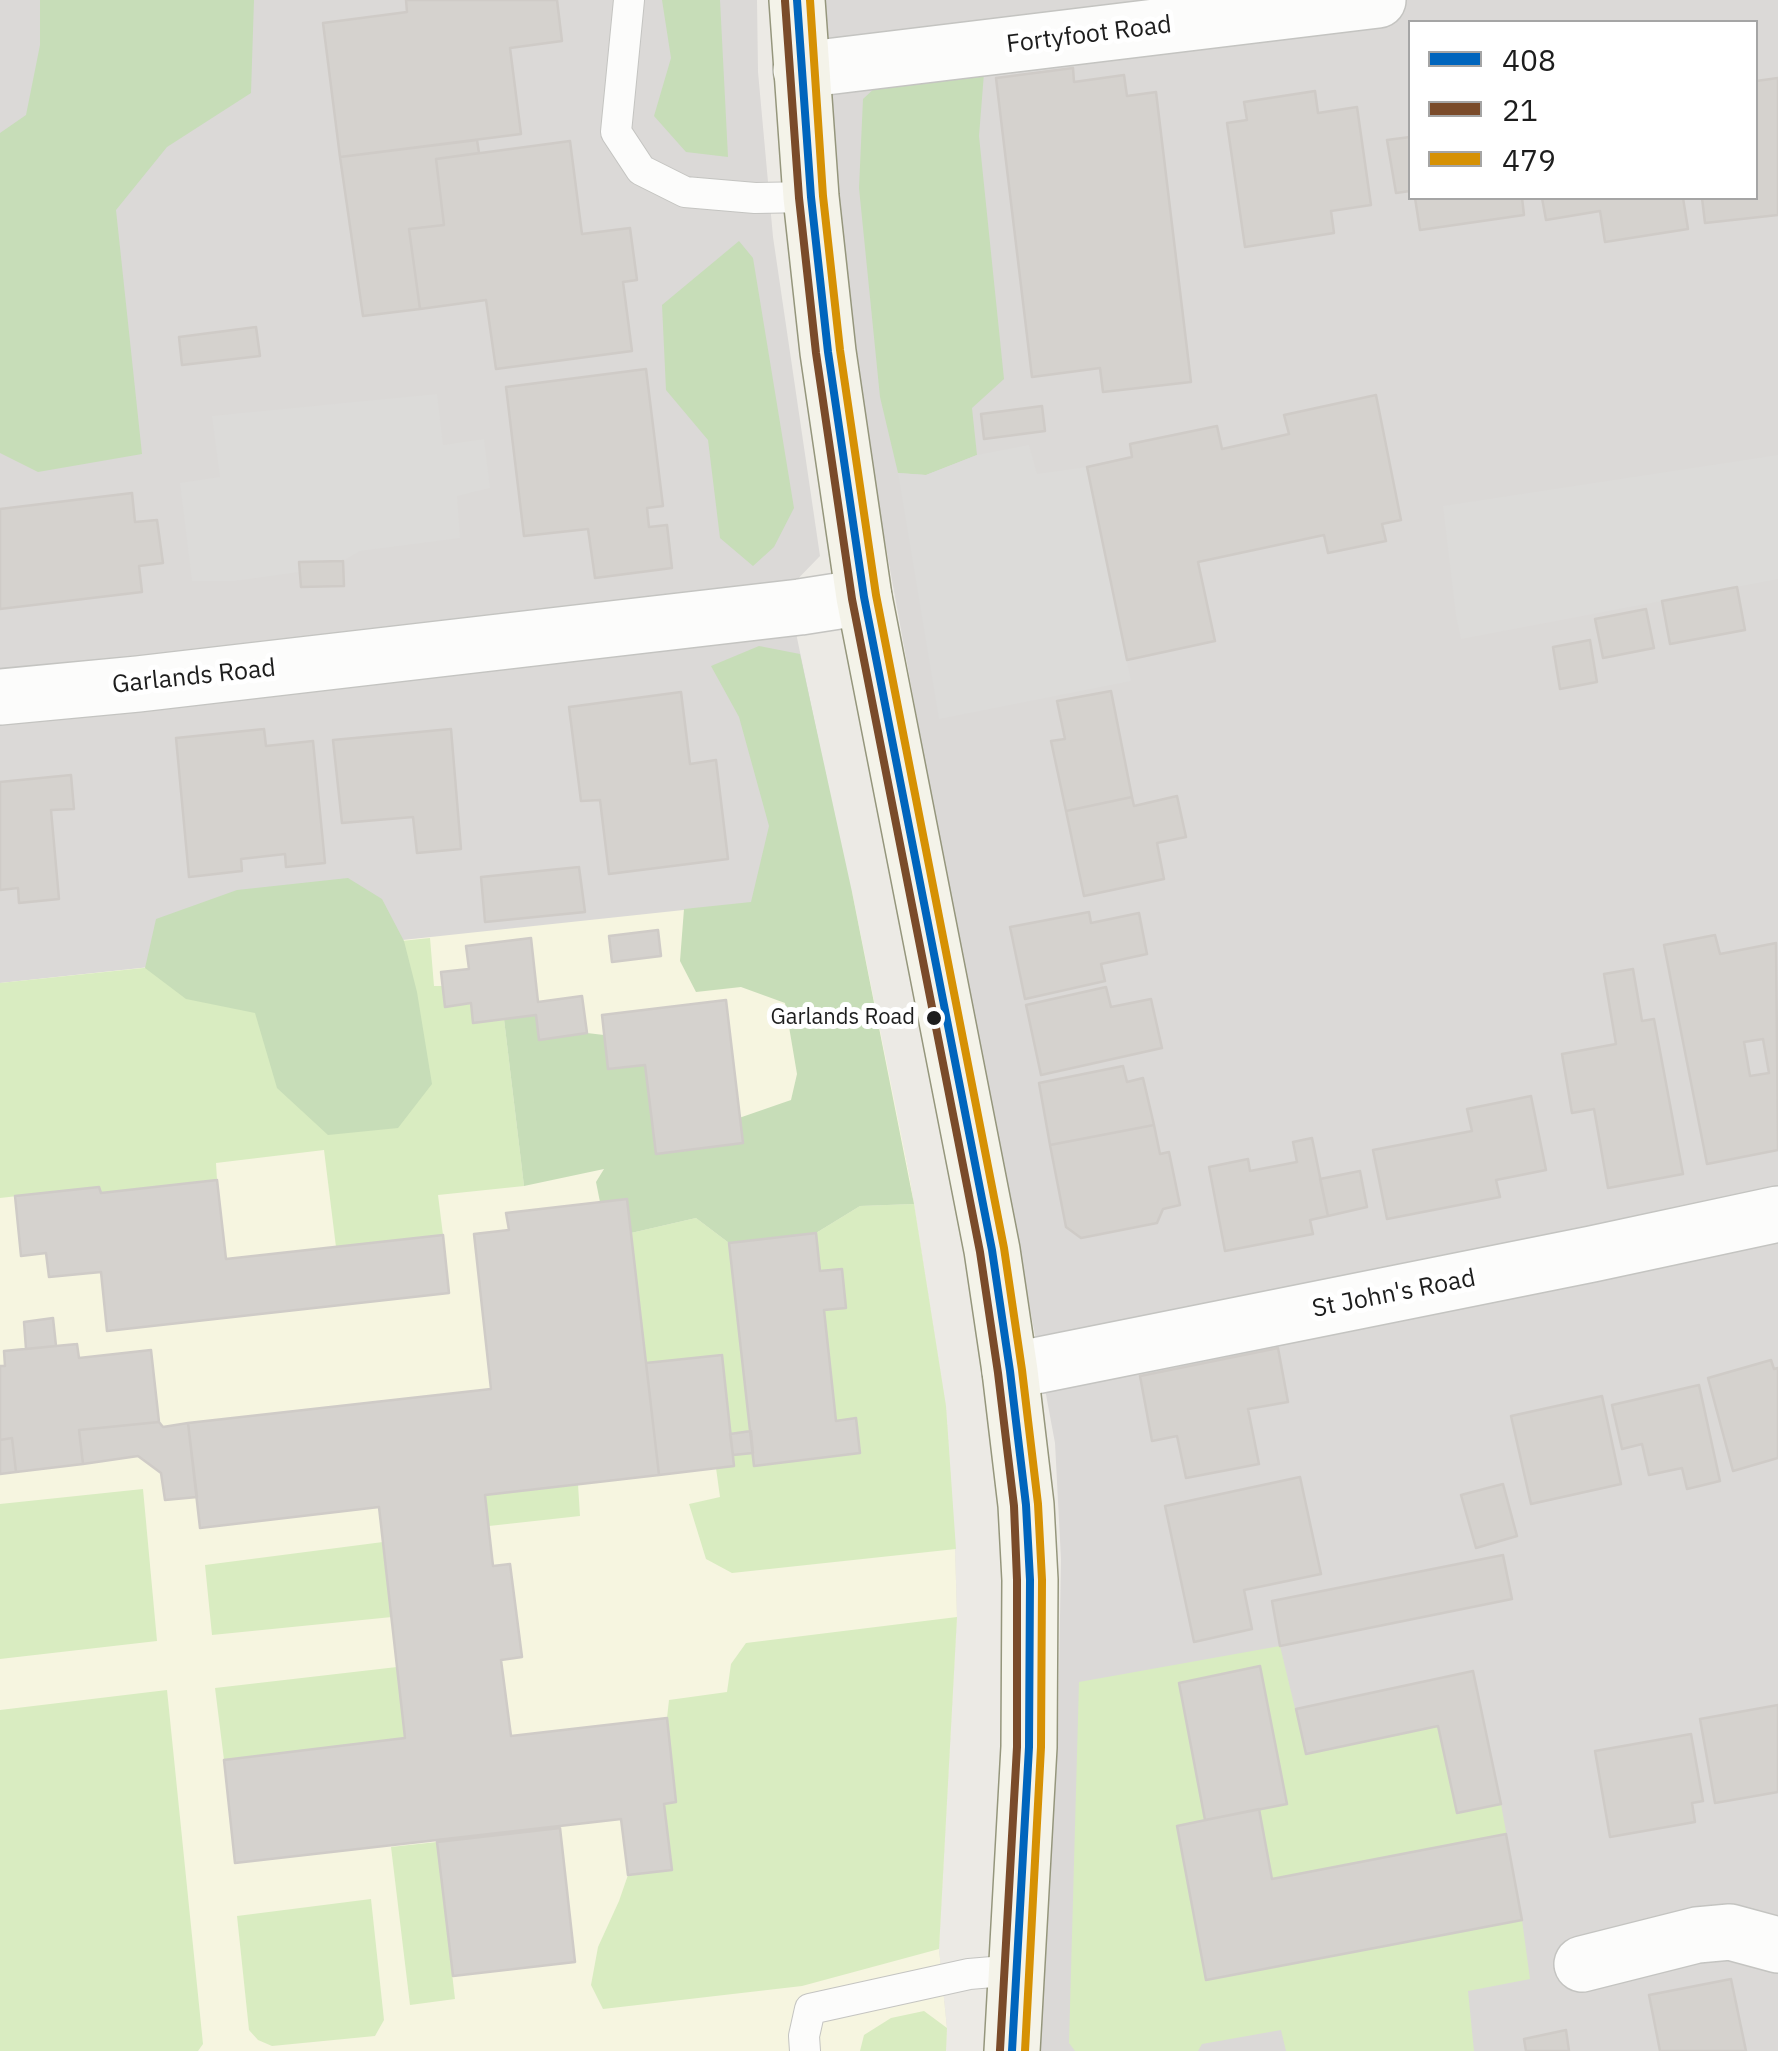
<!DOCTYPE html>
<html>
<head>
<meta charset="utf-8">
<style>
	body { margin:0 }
	#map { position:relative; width:1778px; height:2051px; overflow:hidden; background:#eceae5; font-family:"IBM Plex Sans",sans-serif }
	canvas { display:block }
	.legend { position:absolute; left:1408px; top:20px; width:350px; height:180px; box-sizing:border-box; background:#fff; border:2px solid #a5a5a5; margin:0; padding:12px 18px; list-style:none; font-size:30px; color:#1d1d1d }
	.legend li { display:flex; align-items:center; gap:20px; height:50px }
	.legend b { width:50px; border:2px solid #a5a5a5 }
</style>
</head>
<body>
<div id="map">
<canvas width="1778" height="2051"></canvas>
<ul class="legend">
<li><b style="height:12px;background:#0065bd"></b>408</li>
<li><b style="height:12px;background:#7a4b2a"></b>21</li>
<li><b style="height:12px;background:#d69104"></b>479</li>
</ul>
</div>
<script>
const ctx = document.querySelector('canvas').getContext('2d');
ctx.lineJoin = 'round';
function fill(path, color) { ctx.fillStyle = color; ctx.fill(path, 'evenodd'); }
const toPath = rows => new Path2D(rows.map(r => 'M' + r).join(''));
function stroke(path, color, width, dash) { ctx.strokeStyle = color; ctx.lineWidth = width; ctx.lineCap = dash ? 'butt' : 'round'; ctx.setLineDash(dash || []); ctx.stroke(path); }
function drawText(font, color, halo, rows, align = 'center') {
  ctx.font = font + ' "IBM Plex Sans",sans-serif'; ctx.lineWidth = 10; ctx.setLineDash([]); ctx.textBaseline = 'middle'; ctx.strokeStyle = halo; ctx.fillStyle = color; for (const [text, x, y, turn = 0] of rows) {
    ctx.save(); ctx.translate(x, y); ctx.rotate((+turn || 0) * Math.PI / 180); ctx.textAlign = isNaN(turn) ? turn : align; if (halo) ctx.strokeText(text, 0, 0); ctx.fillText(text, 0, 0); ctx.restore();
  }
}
fill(toPath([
	[0,0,757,0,758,72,773,237,820,556,787,590,910,1178,946,1407,955,1546,957,1616,939,1949,947,2028,946,2051,0,2051],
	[822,0,1778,0,1778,2051,1036,2051,1058,1733,1061,1559,1055,1443,1003,1163,923,751,864,426,832,163],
	[1410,22,1756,22,1756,198,1410,198]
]), '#dbd9d7');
fill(toPath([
	[852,892,910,1178,946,1407,955,1546,957,1616,939,1949,947,2028,946,2051,0,2051,0,983]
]), '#f6f5e0');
fill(toPath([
	[430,938,434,986,442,986,445,1007,471,1003,473,1023,504,1019,524,1186,438,1195,443,1235,336,1247,324,1150,216,1163,217,1180,101,1193,98,1187,0,1198,0,983],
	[914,1204,946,1406,956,1549,732,1573,706,1559,689,1504,720,1497,716,1468,734,1466,733,1455,753,1453,755,1465,860,1453,856,1419,836,1421,824,1310,846,1308,842,1269,820,1271,816,1233,860,1206],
	[696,1218,729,1243,751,1431,730,1434,646,1363,631,1233],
	[578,1484,580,1516,489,1526,485,1495],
	[143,1489,157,1641,0,1659,0,1504],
	[383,1542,392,1617,212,1635,205,1565],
	[957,1617,939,1949,802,1986,603,2009,591,1985,598,1947,619,1901,628,1875,672,1870,664,1804,676,1802,667,1718,669,1700,727,1692,731,1664,746,1643],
	[1280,1646,1306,1754,1438,1726,1457,1813,1501,1804,1522,1920,1530,1979,1468,1991,1474,2051,1286,2051,1281,2030,1202,2044,1198,2051,1075,2051,1069,2043,1079,1682],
	[397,1667,405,1738,224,1760,215,1688],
	[167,1690,203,2044,198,2051,0,2051,0,1710],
	[437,1842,455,1999,410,2005,391,1847],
	[371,1899,384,2020,375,2036,272,2046,258,2040,249,2030,237,1916],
	[924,2011,947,2028,946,2051,860,2051,864,2035,891,2018]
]), '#d9ecc1');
fill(toPath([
	[40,0,254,0,251,93,167,147,116,210,142,454,38,472,0,453,0,133,26,115,40,45],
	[662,0,720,0,728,157,686,152,654,116,671,58],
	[984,73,979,136,1004,379,972,408,977,455,926,475,898,473,880,397,859,188,863,99,890,74],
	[739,241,753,258,794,508,774,547,753,566,720,538,708,440,666,390,662,305],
	[759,646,800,654,852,892,914,1204,860,1206,816,1233,729,1243,696,1218,631,1233,627,1199,600,1202,596,1182,604,1169,524,1186,504,1019,536,1015,539,1040,587,1033,604,1035,645,1065,656,1153,742,1143,739,1118,791,1100,797,1074,785,1003,741,987,696,992,680,961,684,909,751,902,769,826,739,717,711,666],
	[348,878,382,899,404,941,417,992,432,1084,398,1128,328,1135,277,1088,255,1013,186,999,145,968,156,919,237,890]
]), '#c7ddb8');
fill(toPath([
	[437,394,443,445,484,439,490,488,457,496,460,538,360,551,343,561,300,562,299,572,234,581,192,581,180,483,220,477,212,416],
	[1029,445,1037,474,1087,467,1131,681,939,719,898,473,926,475,977,455],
	[1778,455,1778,579,1461,639,1456,616,1443,506]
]), '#dcdbd9');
const building = toPath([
	[406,0,557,0,562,41,510,48,521,134,340,157,323,23,407,12,406,0],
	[1073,68,1074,82,1124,75,1127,96,1156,92,1191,382,1103,392,1100,368,1032,377,996,78,1073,68],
	[1778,78,1778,215,1705,223,1702,198,1756,198,1756,81,1778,78],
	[1315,91,1318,113,1357,107,1371,205,1331,211,1334,233,1245,247,1227,123,1247,120,1244,102,1315,91],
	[1410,137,1410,191,1396,193,1387,140,1410,137],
	[477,140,479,153,436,159,444,225,409,229,420,309,363,316,340,157,477,140],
	[570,141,582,234,630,228,637,280,623,282,632,351,496,369,486,300,420,309,409,229,444,225,436,159,570,141],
	[1415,198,1522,198,1524,215,1420,230,1415,198],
	[1542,198,1683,198,1688,229,1605,242,1600,211,1546,220,1542,198],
	[256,327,260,356,182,365,179,337,256,327],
	[646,369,663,506,647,508,649,527,667,525,672,568,595,578,588,529,524,536,506,387,646,369],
	[1376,395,1401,520,1382,524,1386,541,1328,553,1324,535,1198,562,1215,641,1127,660,1087,467,1132,457,1130,444,1217,426,1222,449,1289,434,1284,415,1376,395],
	[1042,406,1045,431,984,439,981,414,1042,406],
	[132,493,135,522,157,520,163,563,139,566,142,592,0,609,0,509,132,493],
	[343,561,344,586,301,587,299,562,343,561],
	[1737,587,1745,630,1670,644,1662,601,1737,587],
	[1646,609,1654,648,1603,658,1595,619,1646,609],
	[1590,640,1597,682,1560,689,1553,647,1590,640],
	[1111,691,1132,797,1066,811,1051,741,1065,739,1057,701,1111,691],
	[681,692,690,764,716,760,728,859,609,874,600,800,581,801,569,707,681,692],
	[264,729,266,746,313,741,325,863,286,867,285,854,241,859,242,871,189,877,176,738,264,729],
	[451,729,461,849,417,853,413,817,342,823,333,740,451,729],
	[71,775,74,809,51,810,59,899,19,903,18,888,0,890,0,782,71,775],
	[1177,796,1186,837,1157,843,1164,879,1084,896,1066,811,1132,797,1134,806,1177,796],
	[579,867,585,912,485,922,481,877,579,867],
	[1089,912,1091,923,1139,913,1147,954,1101,964,1105,981,1025,999,1010,927,1089,912],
	[658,930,661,956,612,962,609,936,658,930],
	[1715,935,1720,954,1776,943,1778,1150,1707,1164,1664,945,1715,935],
	[1763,1039,1769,1073,1750,1076,1744,1042,1763,1039],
	[531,938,538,1002,582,996,587,1033,539,1040,536,1015,473,1023,471,1003,445,1007,441,972,469,969,466,946,531,938],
	[1633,969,1642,1021,1654,1019,1683,1174,1608,1188,1594,1109,1572,1113,1562,1054,1616,1044,1604,974,1633,969],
	[1106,987,1111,1007,1151,999,1162,1048,1041,1075,1026,1005,1106,987],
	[726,1000,743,1143,656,1154,645,1065,608,1069,602,1015,726,1000],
	[1123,1066,1127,1082,1143,1078,1154,1125,1050,1145,1039,1083,1123,1066],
	[1531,1096,1546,1170,1496,1180,1500,1197,1387,1219,1373,1150,1472,1131,1467,1109,1531,1096],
	[1154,1125,1160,1154,1169,1152,1180,1205,1163,1209,1157,1223,1081,1238,1066,1227,1050,1145,1154,1125],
	[1312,1138,1328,1216,1310,1220,1313,1234,1225,1251,1209,1167,1248,1159,1250,1171,1297,1162,1293,1142,1312,1138],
	[1360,1171,1367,1207,1328,1216,1320,1179,1360,1171],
	[217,1180,226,1259,443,1235,449,1293,107,1331,101,1272,49,1277,46,1253,21,1256,15,1196,99,1187,101,1193,217,1180],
	[627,1199,659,1475,485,1495,493,1566,510,1564,522,1657,501,1660,511,1736,667,1718,676,1802,664,1804,672,1870,628,1875,621,1819,235,1863,224,1760,405,1738,379,1507,200,1528,188,1423,491,1389,474,1234,509,1230,506,1213,627,1199],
	[816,1233,820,1271,842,1269,846,1308,824,1310,836,1421,856,1418,860,1453,754,1466,729,1243,816,1233],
	[53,1318,56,1346,26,1349,24,1322,53,1318],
	[77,1344,79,1358,151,1350,159,1422,79,1430,83,1464,16,1472,12,1438,0,1440,0,1366,5,1366,4,1351,77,1344],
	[1278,1348,1288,1402,1248,1409,1259,1464,1186,1478,1177,1436,1152,1441,1140,1376,1278,1348],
	[722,1355,734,1466,659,1475,646,1363,722,1355],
	[1771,1360,1774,1369,1778,1368,1778,1458,1733,1471,1708,1378,1771,1360],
	[1699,1385,1720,1481,1687,1489,1682,1468,1649,1475,1642,1444,1622,1449,1612,1405,1699,1385],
	[1602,1396,1621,1484,1531,1504,1511,1416,1602,1396],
	[159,1422,163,1427,188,1423,197,1497,165,1500,161,1473,138,1456,83,1464,79,1430,159,1422],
	[751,1431,753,1453,733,1455,730,1434,751,1431],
	[12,1438,16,1472,0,1474,0,1440,12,1438],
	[1300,1477,1321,1574,1244,1590,1252,1629,1194,1642,1165,1506,1300,1477],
	[1503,1484,1517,1536,1476,1548,1461,1495,1503,1484],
	[1503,1555,1512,1599,1280,1646,1272,1601,1503,1555],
	[1260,1666,1287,1804,1205,1820,1179,1683,1260,1666],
	[1473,1671,1501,1804,1457,1813,1438,1726,1306,1754,1296,1709,1473,1671],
	[1778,1705,1778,1792,1715,1803,1700,1719,1778,1705],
	[1691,1734,1703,1801,1692,1803,1695,1822,1610,1837,1595,1751,1691,1734],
	[1259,1809,1272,1879,1506,1834,1522,1920,1206,1980,1177,1826,1259,1809],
	[560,1828,575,1962,453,1976,437,1842,560,1828],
	[1731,1979,1746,2051,1660,2051,1649,1995,1731,1979],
	[1566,2030,1569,2051,1526,2051,1524,2039,1566,2030]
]);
fill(building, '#d5d2ce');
stroke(building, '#cfcbc7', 2.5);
const lane = toPath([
	[629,0,616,132,641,170,685,192,755,198,811,197],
	[805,2051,804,2036,810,2009,969,1974,1016,1970]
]);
const street = toPath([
	[801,70,1378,0],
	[0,697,138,684,800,607,864,597],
	[1010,1371,1592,1254,1778,1214],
	[1582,1964,1697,1935,1730,1932,1778,1945]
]);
const secondary = toPath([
	[797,0,811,197,828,352,864,597,992,1250,1010,1371,1026,1505,1030,1580,1029,1747,1012,2051]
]);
stroke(lane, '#c4c4c1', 32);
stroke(street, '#c4c4c1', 58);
stroke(secondary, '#95967c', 58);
stroke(lane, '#fcfcfb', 30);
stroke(street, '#fcfcfb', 55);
stroke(secondary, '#f4f3e9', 55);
stroke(toPath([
	[797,0,811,197,828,352,864,597,992,1250,1010,1371,1026,1505,1030,1580,1029,1747,1012,2051]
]), '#0065bd', 8);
stroke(toPath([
	[785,1,799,198,816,353,852,599,980,1252,998,1373,1014,1506,1017,1580,1017,1747,1000,2050]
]), '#7a4b2a', 8);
stroke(toPath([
	[810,0,823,196,840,350,876,595,1004,1248,1022,1370,1038,1504,1042,1580,1041,1747,1025,2051]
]), '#d69104', 8);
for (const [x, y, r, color] of [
	[934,1018,9,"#1d1d1d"]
]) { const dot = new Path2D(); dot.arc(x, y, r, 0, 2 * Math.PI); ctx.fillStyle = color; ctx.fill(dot); stroke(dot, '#fff', 4); }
drawText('22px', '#1d1d1d', '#fff', [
	["Garlands Road",915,1018]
], 'right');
drawText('25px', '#1d1d1d', '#fff', [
	["Fortyfoot Road",1089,35,-7],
	["Garlands Road",194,677,-6],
	["St John's Road",1394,1294,-11]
]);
</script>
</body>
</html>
